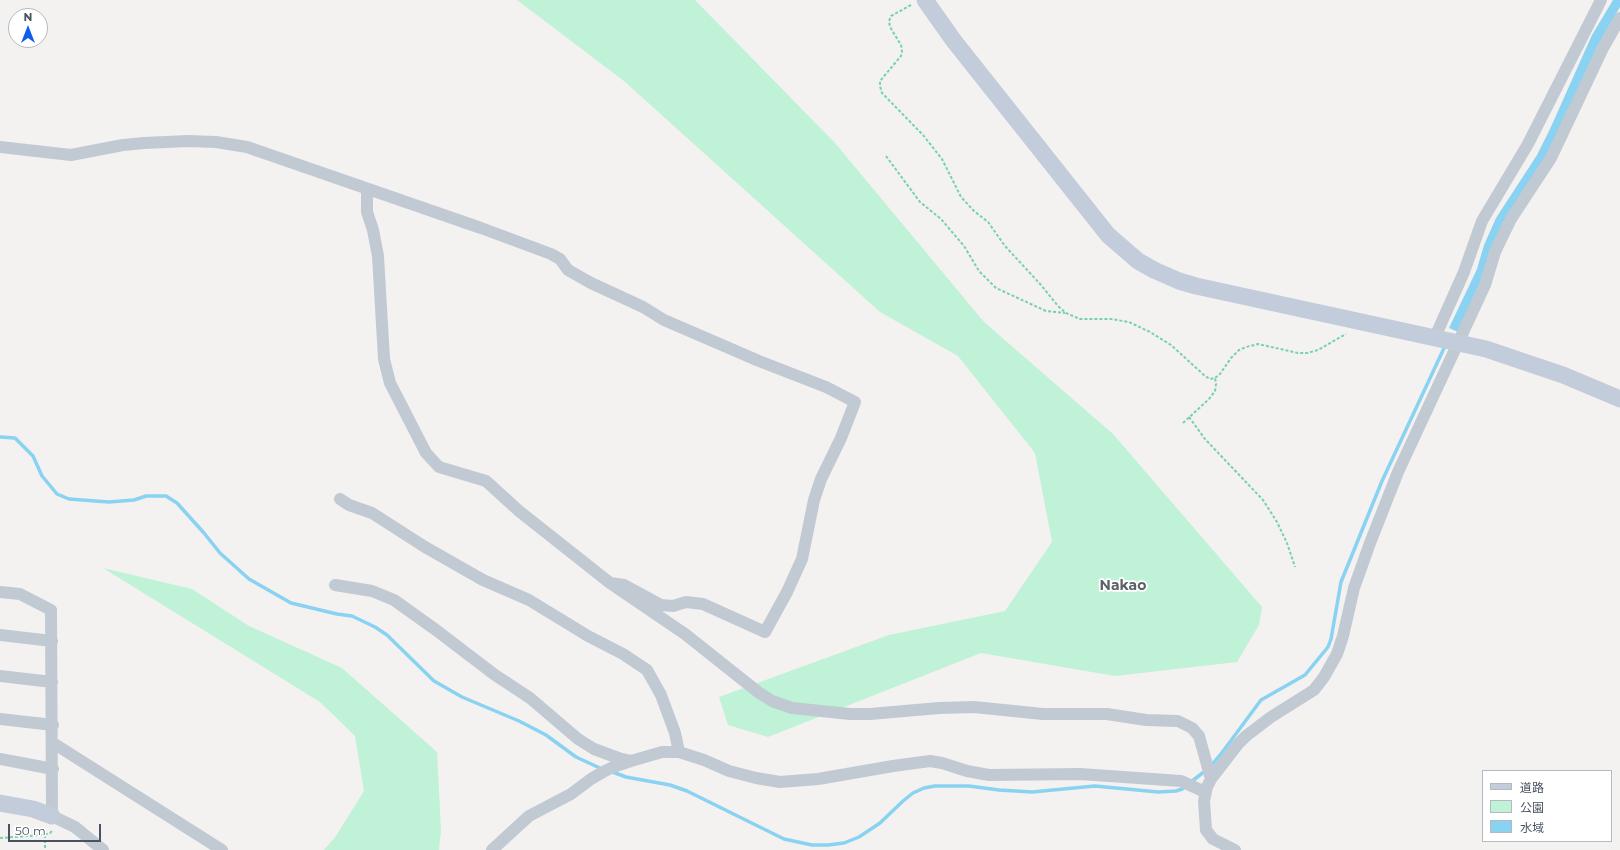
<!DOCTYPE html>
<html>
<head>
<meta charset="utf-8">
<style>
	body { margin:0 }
	#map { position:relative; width:1620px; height:850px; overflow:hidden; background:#f4f1f1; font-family:Montserrat,"Noto Sans JP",sans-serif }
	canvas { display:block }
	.legend { position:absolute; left:1482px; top:770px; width:130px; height:72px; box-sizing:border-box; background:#fff; border:1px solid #b6babf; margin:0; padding:5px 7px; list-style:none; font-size:12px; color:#485260 }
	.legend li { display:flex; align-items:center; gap:8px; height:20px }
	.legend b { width:20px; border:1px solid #b6babf }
	.north { position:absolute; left:8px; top:8px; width:40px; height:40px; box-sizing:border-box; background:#fff; border:1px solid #b6babf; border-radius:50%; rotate:0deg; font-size:11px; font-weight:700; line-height:16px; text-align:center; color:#485260 }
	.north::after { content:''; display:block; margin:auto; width:14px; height:18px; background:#105dee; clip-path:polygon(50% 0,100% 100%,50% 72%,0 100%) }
	.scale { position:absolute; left:8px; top:824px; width:93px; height:18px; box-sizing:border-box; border:2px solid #485260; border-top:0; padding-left:5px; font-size:12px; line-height:14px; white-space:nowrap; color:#485260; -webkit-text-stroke:3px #fff; paint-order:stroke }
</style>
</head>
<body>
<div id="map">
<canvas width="1620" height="850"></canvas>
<ul class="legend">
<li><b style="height:5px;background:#c3ccda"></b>道路</li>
<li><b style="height:11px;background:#bff2d7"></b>公園</li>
<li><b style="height:11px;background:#8ad2f1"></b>水域</li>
</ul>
<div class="north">N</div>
<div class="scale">50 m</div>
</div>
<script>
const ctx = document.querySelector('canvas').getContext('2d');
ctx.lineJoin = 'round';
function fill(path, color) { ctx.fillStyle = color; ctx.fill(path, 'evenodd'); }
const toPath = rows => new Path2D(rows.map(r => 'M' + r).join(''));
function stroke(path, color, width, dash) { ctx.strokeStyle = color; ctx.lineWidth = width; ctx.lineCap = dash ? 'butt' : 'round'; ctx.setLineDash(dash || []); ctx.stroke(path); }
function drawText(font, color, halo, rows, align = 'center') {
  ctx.font = font + ' Montserrat,sans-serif'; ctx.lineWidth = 3.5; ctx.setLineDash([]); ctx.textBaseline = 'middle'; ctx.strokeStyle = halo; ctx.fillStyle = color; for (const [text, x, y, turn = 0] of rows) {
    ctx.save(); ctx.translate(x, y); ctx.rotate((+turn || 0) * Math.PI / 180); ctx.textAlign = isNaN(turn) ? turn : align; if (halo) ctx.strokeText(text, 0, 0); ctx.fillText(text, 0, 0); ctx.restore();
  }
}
fill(toPath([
	[517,0,695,0,835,143,984,322,1113,434,1262,607,1259,625,1237,662,1115,676,981,653,768,737,728,725,719,697,889,635,1005,611,1052,542,1035,453,958,356,880,312,624,81],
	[103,568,192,589,249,626,342,668,437,752,441,830,439,850,324,850,336,836,364,791,355,736,320,702]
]), '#bff2d7');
fill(toPath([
	[1613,0,1620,0,1620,7,1598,45,1545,161,1487,268,1458,332,1449,328,1477,269,1484,245,1496,218,1537,155,1550,129,1592,35]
]), '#8ad2f1');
stroke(toPath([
	[0,437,15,438,33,456,42,476,57,494,69,499,109,502,134,500,146,496,166,496,177,503,204,533,220,553,249,579,291,603,337,614,352,616,375,627,387,635,434,681,462,697,519,721,546,735,576,757,602,769],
	[1210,767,1221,754,1261,700,1305,675,1328,647,1331,639,1341,582,1382,481,1445,346],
	[610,771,626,777,670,785,687,791,784,839,812,845,828,845,844,843,859,837,880,823,903,801,913,793,924,788,935,786,969,786,999,790,1032,792,1095,786,1158,792,1176,791,1182,789,1205,771]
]), '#8ad2f1', 3.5);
stroke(toPath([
	[911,5,891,16,889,21,890,27,901,45,902,51,901,56,880,81,880,86,882,93,923,135,942,159,961,197,974,211,988,222,1005,246,1041,285,1058,306,1066,313,1080,319,1111,319,1129,322,1150,332,1171,345,1205,376,1210,379,1215,378,1220,374,1231,358,1239,350,1246,347,1258,344,1298,353,1307,353,1318,350,1346,334],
	[886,156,920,202,941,219,964,246,979,271,996,288,1046,311,1065,313],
	[1189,417,1205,439,1263,500,1277,522,1287,543,1295,567],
	[1183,423,1209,399,1215,391,1216,384,1215,378],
	[45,835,45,850],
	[0,838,43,835,50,833,53,830]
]), '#75d2ad', 2, [3, 2]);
stroke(toPath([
	[0,147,71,155,123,145,144,143,188,141,216,142,247,147,481,228,551,254,560,259,568,270,591,283,643,307,664,320,759,361,826,387,855,402,841,438,821,479,814,500,802,559,787,592,765,632,703,604,686,602,673,606,661,605,624,585,610,583],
	[367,190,367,212,373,230,378,256,384,359,390,383,426,453,439,467,486,481,519,511,610,583,685,634,758,692,772,701,792,708,850,714,870,714,939,708,974,707,1043,714,1107,714,1146,720,1178,721,1192,728,1199,736,1211,779],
	[1435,337,1464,272,1482,221,1528,144,1601,0],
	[340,499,349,505,372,513,425,547,483,580,529,600,588,636,623,654,647,670,661,695,675,733,679,752,704,760,729,771,756,778,780,782,818,779,893,766,930,761,942,763,967,771,989,775,1080,774,1181,781,1205,792],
	[335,585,372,591,394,600,436,630,495,675,530,698,578,739,594,749,621,759,631,761,662,752,679,752],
	[0,592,20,594,51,610,52,816,75,827,103,850],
	[0,635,52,641],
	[0,676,52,682],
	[0,719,53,725],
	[53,743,222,850],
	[0,759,53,769],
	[492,850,529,816,571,794,591,779,603,772,613,767,631,761],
	[1235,850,1213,839,1206,830,1204,801,1207,787,1211,779,1238,744,1246,736,1271,717,1314,690,1324,677,1337,654,1343,636,1354,588,1370,543,1398,472,1485,285,1495,252,1511,219,1551,158,1603,48,1620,18]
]), '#c1cad3', 12);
stroke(toPath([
	[925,0,954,41,1108,235,1138,261,1154,270,1179,281,1196,286,1486,349,1563,375,1620,399],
	[0,803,33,809,52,816]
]), '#c3ccda', 17);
drawText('bold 14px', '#5d6067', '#fff', [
	["Nakao",1123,586]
]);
</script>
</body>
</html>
